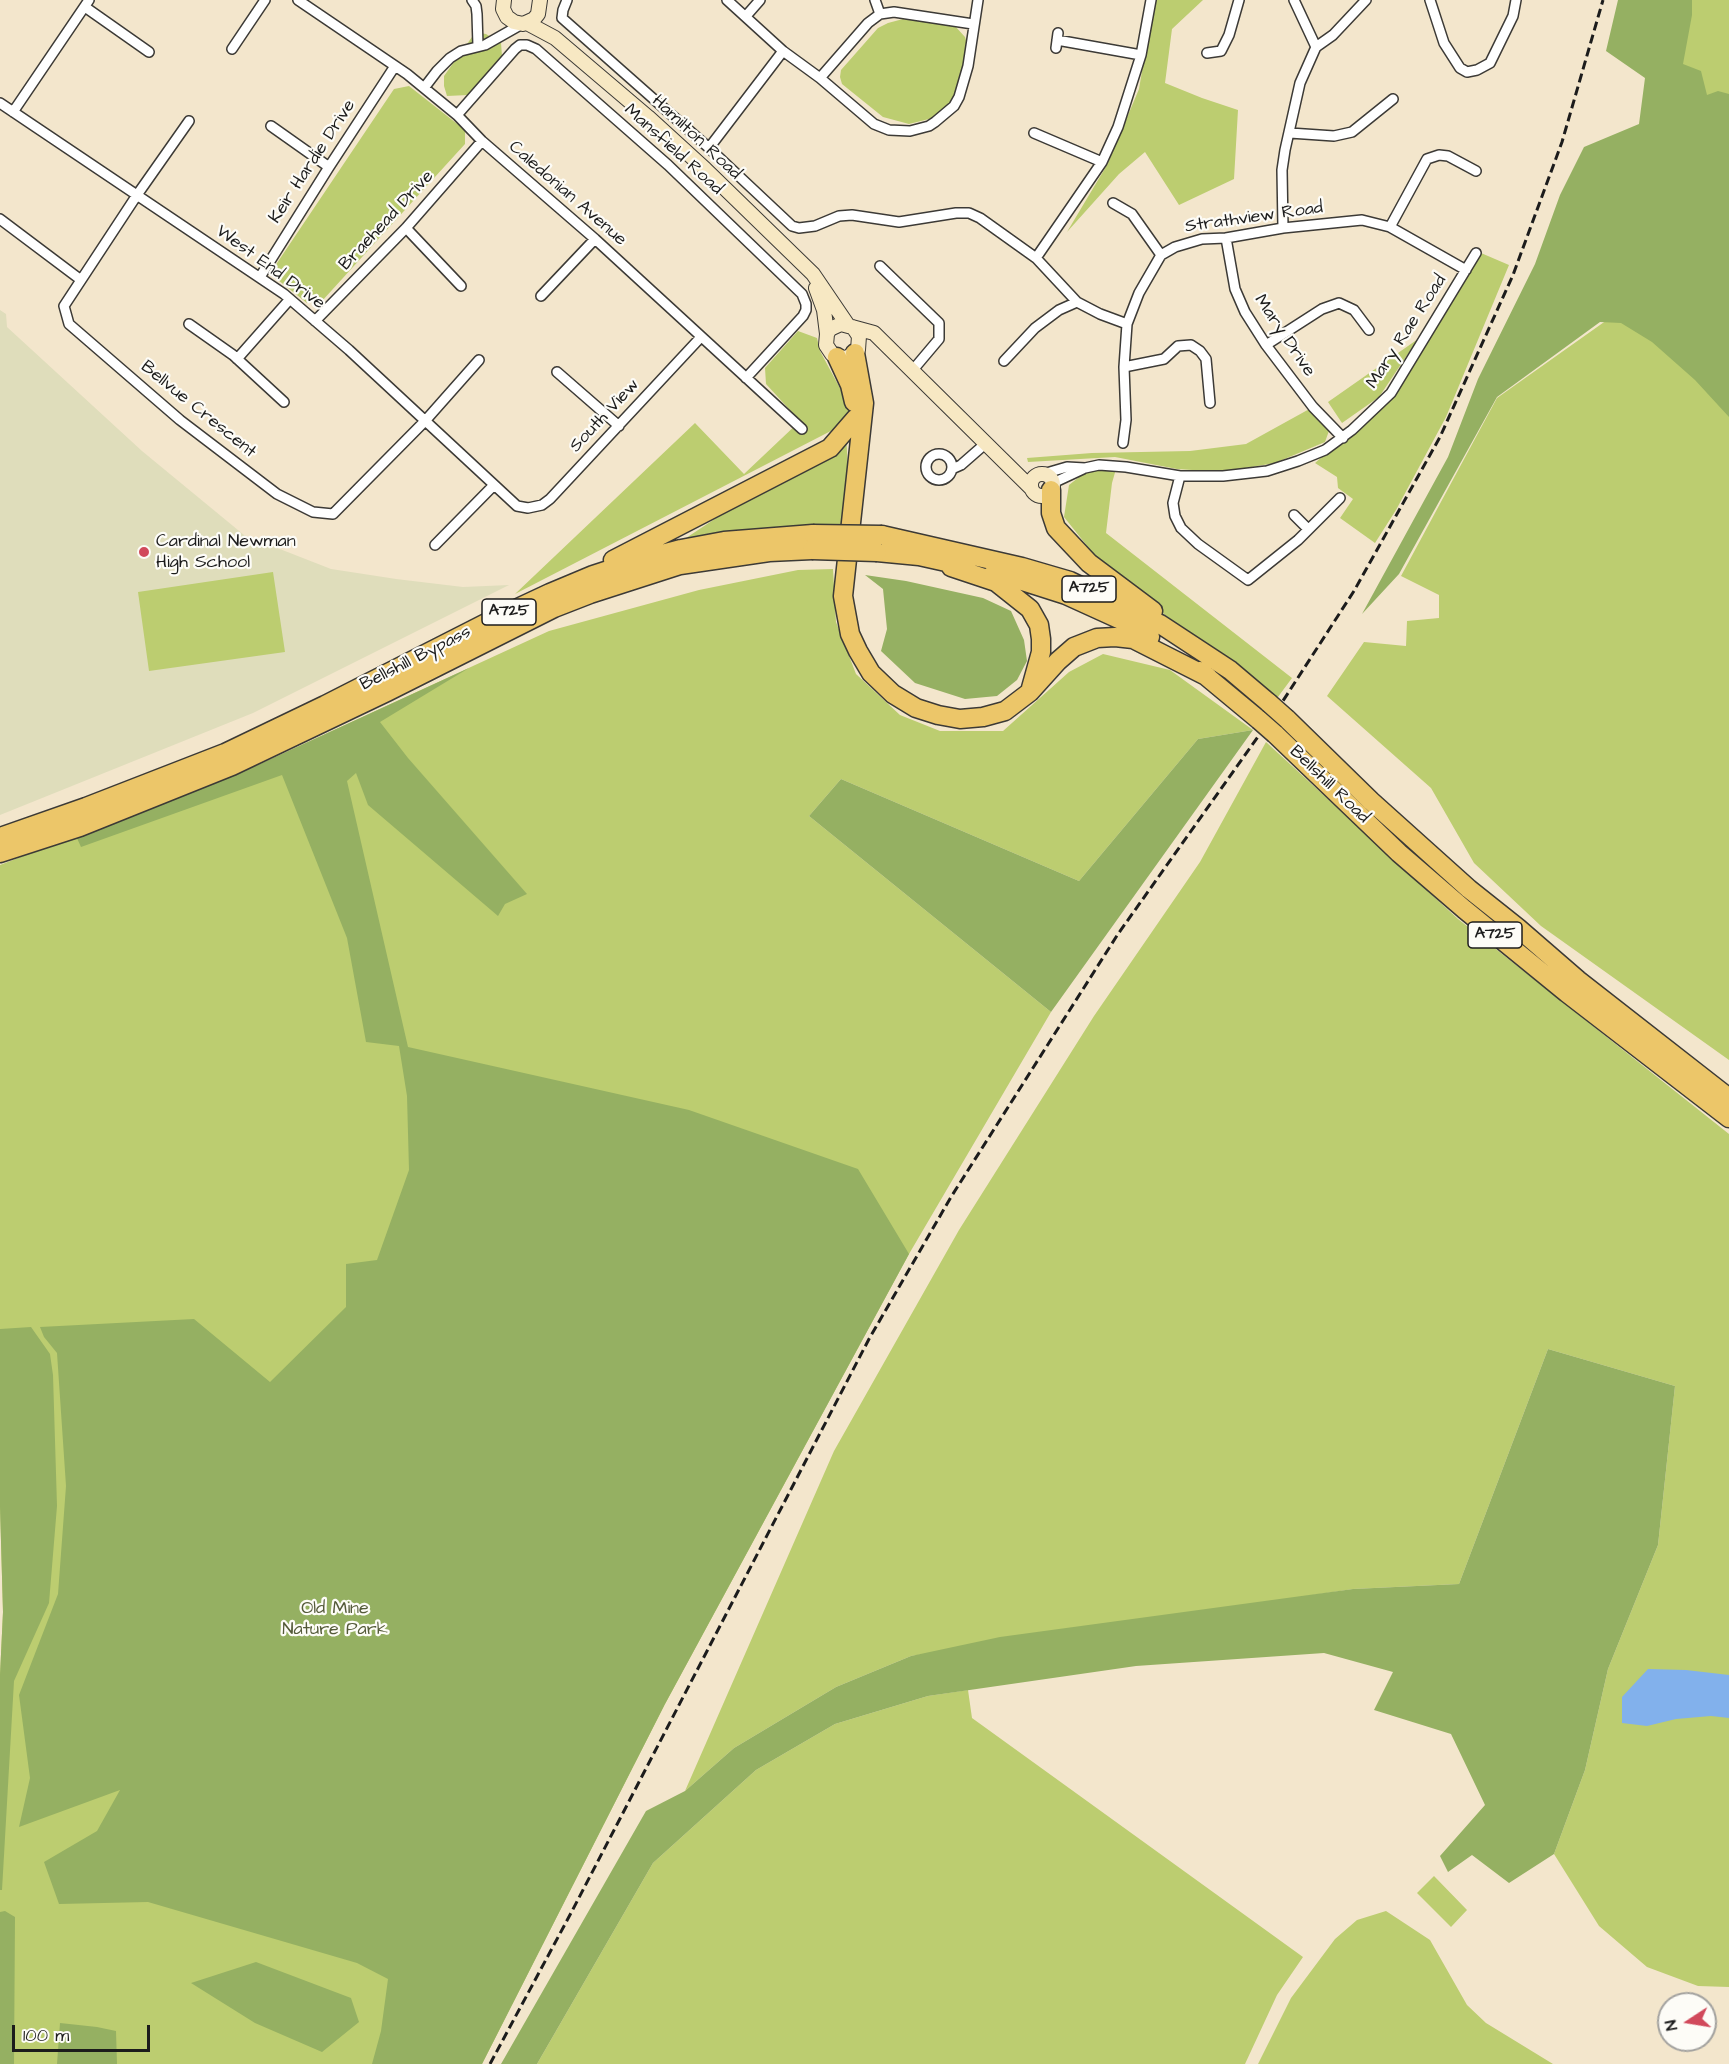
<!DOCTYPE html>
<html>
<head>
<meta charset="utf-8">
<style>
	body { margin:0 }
	#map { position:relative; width:1729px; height:2064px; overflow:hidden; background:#f3e6cc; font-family:"Architects Daughter",sans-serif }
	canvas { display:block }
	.north { position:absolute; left:1657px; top:1992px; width:60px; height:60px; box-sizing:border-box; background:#fdfcf7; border:2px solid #a3a29f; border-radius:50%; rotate:258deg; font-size:16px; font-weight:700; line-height:24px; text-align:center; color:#1c1c1c }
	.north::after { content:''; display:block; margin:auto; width:21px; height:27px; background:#d1495b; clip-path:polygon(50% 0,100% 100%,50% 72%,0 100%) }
	.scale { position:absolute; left:12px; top:2025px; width:138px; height:27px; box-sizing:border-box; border:3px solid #1c1c1c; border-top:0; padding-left:8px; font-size:18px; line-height:21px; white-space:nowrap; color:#1c1c1c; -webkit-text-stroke:4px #fdfcf7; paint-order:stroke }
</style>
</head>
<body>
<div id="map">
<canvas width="1729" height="2064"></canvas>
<div class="north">N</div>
<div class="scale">100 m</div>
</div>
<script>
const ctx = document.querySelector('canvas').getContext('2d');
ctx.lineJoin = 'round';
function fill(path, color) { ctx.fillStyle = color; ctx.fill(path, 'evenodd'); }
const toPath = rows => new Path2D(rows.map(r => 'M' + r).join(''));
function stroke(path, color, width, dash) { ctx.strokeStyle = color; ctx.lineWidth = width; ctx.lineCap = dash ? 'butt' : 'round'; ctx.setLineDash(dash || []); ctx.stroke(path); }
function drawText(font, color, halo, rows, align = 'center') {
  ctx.font = font + ' "Architects Daughter",sans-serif'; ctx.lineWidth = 4.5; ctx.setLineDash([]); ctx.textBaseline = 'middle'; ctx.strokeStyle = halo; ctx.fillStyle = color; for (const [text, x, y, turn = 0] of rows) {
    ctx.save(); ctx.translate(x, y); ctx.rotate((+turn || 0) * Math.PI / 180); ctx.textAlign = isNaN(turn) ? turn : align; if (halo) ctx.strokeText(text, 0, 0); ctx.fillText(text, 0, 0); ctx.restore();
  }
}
fill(toPath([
	[0,310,6,314,7,327,142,451,244,535,331,569,396,579,463,587,509,585,253,713,0,815]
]), '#dfddbb');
fill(toPath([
	[1154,0,1203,0,1172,29,1165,83,1202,98,1238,110,1234,179,1179,205,1145,152,1119,174,1067,232,1107,165,1139,89],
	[1687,0,1729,0,1729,1060,1541,926,1474,863,1431,788,1327,696,1364,642,1406,646,1407,621,1439,618,1439,595,1401,576,1497,398,1607,320],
	[903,19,955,26,965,37,968,46,956,95,947,108,933,118,909,124,883,117,842,84,840,77,841,70,878,28,888,23],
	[480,33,486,34,501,43,502,56,468,95,447,96,444,86,444,76,472,37],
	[409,86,465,130,465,144,322,301,307,303,278,280,275,266,394,89],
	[1481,253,1509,265,1446,417,1396,510,1375,543,1340,518,1353,499,1338,488,1337,477,1315,463,1397,392],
	[798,331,817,338,820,351,856,418,515,594,695,423,744,474,800,421,766,384,765,368],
	[1418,339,1379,397,1342,423,1328,402],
	[1313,407,1330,428,1325,442,1275,463,1222,472,1177,469,1115,457,1028,462,1027,458,1092,453,1190,451,1246,444],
	[846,432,851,530,683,540],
	[1116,469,1112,483,1106,533,1292,678,1275,701,1104,567,1064,517,1069,485,1088,470],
	[833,569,836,622,856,674,900,715,940,731,1003,731,1069,672,1103,654,1170,670,1253,730,1198,739,1079,881,841,779,809,816,1051,1012,909,1254,665,1704,482,2064,0,2064,0,1675,3,1612,0,1506,0,865,258,765,549,631,699,590,798,570],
	[273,572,285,652,149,671,138,592],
	[1266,742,1458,919,1729,1134,1729,1987,1698,1986,1647,1967,1599,1926,1554,1854,1585,1770,1608,1669,1658,1545,1675,1386,1548,1349,1459,1584,1353,1589,911,1656,836,1687,734,1748,685,1791,834,1451,959,1230,1094,1016,1200,862],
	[968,1690,972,1718,1303,1957,1277,1995,1245,2064,537,2064,653,1863,756,1770,835,1724,928,1696],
	[1434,1876,1467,1910,1451,1927,1417,1893],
	[1386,1911,1430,1940,1467,2005,1486,2023,1553,2064,1258,2064,1291,1998,1335,1939,1357,1920]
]), '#bccd70');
fill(toPath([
	[1618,0,1692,0,1692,15,1683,64,1701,71,1707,95,1718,91,1729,94,1729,417,1695,380,1652,342,1621,323,1600,322,1497,397,1399,574,1362,614,1448,457,1478,379,1535,264,1560,195,1584,147,1639,124,1645,78,1606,51],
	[865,575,906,581,983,598,1011,611,1024,640,1027,661,1017,680,997,696,965,699,915,683,881,651,887,629,883,589],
	[469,668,380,722,408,758,527,894,505,904,498,916,368,805,356,773,347,781,408,1047,689,1110,858,1169,909,1254,665,1704,482,2064,372,2064,381,2031,388,1979,357,1963,148,1902,59,1904,44,1862,97,1831,120,1790,19,1827,30,1778,19,1695,58,1594,66,1486,57,1353,44,1337,40,1327,194,1319,270,1382,346,1307,346,1264,377,1260,409,1170,407,1096,399,1046,366,1042,347,938,282,775,81,847,76,836,258,765],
	[1253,730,1051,1012,809,816,841,779,1079,881,1198,739],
	[31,1327,50,1354,53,1375,57,1506,49,1603,14,1681,2,1890,0,1890,0,1675,3,1612,0,1506,0,1329],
	[1548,1349,1675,1386,1658,1545,1608,1669,1585,1770,1554,1854,1509,1883,1472,1855,1448,1872,1440,1856,1485,1805,1451,1734,1374,1710,1393,1672,1324,1653,1136,1666,928,1696,835,1724,756,1770,653,1863,537,2064,501,2064,646,1811,685,1791,734,1748,836,1687,911,1656,1000,1637,1353,1589,1459,1584],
	[5,1911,15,1917,14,2064,0,2064,0,1912],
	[256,1962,351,1998,359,2022,322,2052,255,2023,191,1983],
	[60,2023,97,2027,116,2031,117,2064,57,2064]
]), '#95b062');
fill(toPath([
	[1648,1669,1686,1670,1729,1675,1729,1718,1711,1716,1676,1719,1647,1726,1622,1723,1622,1697]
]), '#82b1ec');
const street = toPath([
	[298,0,407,74,457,115,482,141,595,239,802,429],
	[472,0,476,6,477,14,478,46],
	[567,0,563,10,562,18,709,148,792,226,799,228,815,226,839,216,852,215,899,222,956,213,969,213,980,218,1036,258,1077,302,1100,314,1127,324],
	[727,0,783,51,820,78,874,124,889,130,910,131,929,126,935,122,954,106,959,97,968,66,978,0],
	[875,0,880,14],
	[1294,0,1316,47],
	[1430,0,1444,43,1460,68,1467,72,1477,70,1490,63,1513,16,1516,0],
	[85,7,149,52],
	[746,16,760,0],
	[1057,40,1141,55],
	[1316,47,1333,35,1366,0],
	[1056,48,1058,33],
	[232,49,265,0],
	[1207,53,1221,51,1229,35,1239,0],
	[820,78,868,23,880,14,894,12,973,24],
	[424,88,437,71,450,58,461,51,485,45,522,24],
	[0,103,284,294,349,350,517,506,528,508,542,505,550,499,701,337],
	[13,112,89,0],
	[457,115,515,49,520,45,527,45,536,49,668,165,802,294,806,304,806,310,803,316,746,378],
	[189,121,137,195,64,306,69,324,180,420,277,494,313,512,333,514,425,421,479,360],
	[271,126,329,167],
	[1034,133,1102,162],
	[1290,133,1334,136,1352,132,1393,99],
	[709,148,783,51],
	[1113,203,1132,214,1161,255],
	[0,219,81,280],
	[1390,227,1427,159,1439,155,1448,156,1476,171],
	[406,228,461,286],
	[1283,228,1282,170,1285,150,1300,83,1316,47],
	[1226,238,1235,289,1245,312,1266,345,1313,407,1343,438],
	[1036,258,1102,162,1118,127,1141,55,1151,0],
	[880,266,939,323,939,339,912,371],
	[260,277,329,167,395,66],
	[541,296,595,239],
	[315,321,406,228,482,141],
	[189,324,233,355,284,402],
	[1266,345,1322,309,1339,303,1354,310,1369,330],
	[237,359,290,299],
	[1004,361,1035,328,1059,310,1077,302],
	[1124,367,1164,359,1178,346,1191,345,1200,351,1206,359,1210,403],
	[557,372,619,426],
	[1123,443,1126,420,1124,367,1127,324,1139,293,1161,255,1175,247,1202,239,1226,238,1283,228,1362,220,1390,227,1466,270],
	'926 467a13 13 0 1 1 26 0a13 13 0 1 1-26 0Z',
	[952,469,961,465,985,444],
	[1043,474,1067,467,1085,468,1099,465,1126,467,1180,476,1223,476,1267,471,1298,461,1325,450,1352,430,1391,393,1476,253],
	[1180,476,1173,503,1175,516,1181,528,1198,544,1248,580,1298,540,1340,498],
	[1053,483,1083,469],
	[1294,515,1308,529],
	[435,545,494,485]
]);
const secondary = toPath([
	[504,0,503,9,507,17,514,22,523,24,534,19,538,14,540,0],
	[527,23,555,38,648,117,705,169,813,274,847,324],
	[816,288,824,310,827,334,826,345,832,354,837,357,847,358,858,350,859,336,853,327],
	[827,334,830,329,841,324,874,333,1031,488],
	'1031 485a11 11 0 1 1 22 0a11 11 0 1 1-22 0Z'
]);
const highway = toPath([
	[855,353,864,403,843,596,850,634,858,651,871,673,893,694,916,708,938,715,960,719,983,717,1005,711,1030,692,1058,661,1074,647,1097,638,1115,637,1133,639,1208,677],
	[837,357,850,385,854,402],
	[1051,490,1051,513,1056,528,1089,563,1153,611],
	[882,535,1022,567,1070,581,1160,624,1230,670,1269,703],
	[877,552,919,556,964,566],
	[613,560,830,448,856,418],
	[951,567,996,582,1030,609,1039,625,1041,639,1041,652,1031,688],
	[994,572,1066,595,1121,620,1150,637],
	[1200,671,1259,720],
	[1287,719,1371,801,1469,889,1518,928,1578,980,1729,1098],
	[1275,734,1399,853,1464,909,1567,993,1729,1118],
	[0,837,86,807,225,753,325,705,488,622,550,593,593,575,636,561,681,549,724,541,813,534],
	[0,853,80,827,232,766,387,692,554,608,590,594,680,565,769,552,812,550]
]);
stroke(street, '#3c3a36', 12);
stroke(secondary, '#3c3a36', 16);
stroke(highway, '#3c3a36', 21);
stroke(street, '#fff', 9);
stroke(secondary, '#f7e8c3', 14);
stroke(highway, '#ecc669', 18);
stroke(toPath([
	[490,2064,571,1913,869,1339,951,1197,1118,934,1279,707,1354,591,1440,437,1513,275,1562,142,1603,0]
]), '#1c1c1c', 3, [9, 4.5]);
const highwayBridge = toPath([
	[813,534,882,535],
	[812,550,877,552],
	[1269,703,1287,719],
	[1259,720,1275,734]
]);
stroke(highwayBridge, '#3c3a36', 21, []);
stroke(highwayBridge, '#ecc669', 18);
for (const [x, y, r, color] of [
	[144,552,6,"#d1495b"]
]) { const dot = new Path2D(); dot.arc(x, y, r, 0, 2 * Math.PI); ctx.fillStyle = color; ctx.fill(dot); stroke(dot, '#fdfcf7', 2); }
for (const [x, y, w] of [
	[1089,589,54],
	[509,612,54],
	[1495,935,54]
]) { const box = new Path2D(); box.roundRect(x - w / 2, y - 13, w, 26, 4.5); ctx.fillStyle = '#fdfcf7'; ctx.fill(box); stroke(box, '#1c1c1c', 1.5); }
drawText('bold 16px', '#1c1c1c', null, [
	["A725",1089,589],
	["A725",509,612],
	["A725",1495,935]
]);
drawText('18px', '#1c1c1c', '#fdfcf7', [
	["Hamilton Road",696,138,43],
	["Mansfield Road",673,150,42],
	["Keir Hardie Drive",313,162,-57],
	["Caledonian Avenue",567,194,41],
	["Strathview Road",1254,218,-8],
	["Braehead Drive",387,221,-47],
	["West End Drive",270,268,36],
	["Mary Rae Road",1407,332,-57],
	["Mary Drive",1284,336,56],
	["Bellvue Crescent",198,410,39],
	["South View",605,416,-47],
	["Bellshill Bypass",416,659,-27],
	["Bellshill Road",1329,785,44]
]);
drawText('18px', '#1c1c1c', '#fdfcf7', [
	["Cardinal Newman",156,542],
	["High School",156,563]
], 'left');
drawText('18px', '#545a39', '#fdfcf7', [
	["Old Mine",335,1609],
	["Nature Park",335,1630]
]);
</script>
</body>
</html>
